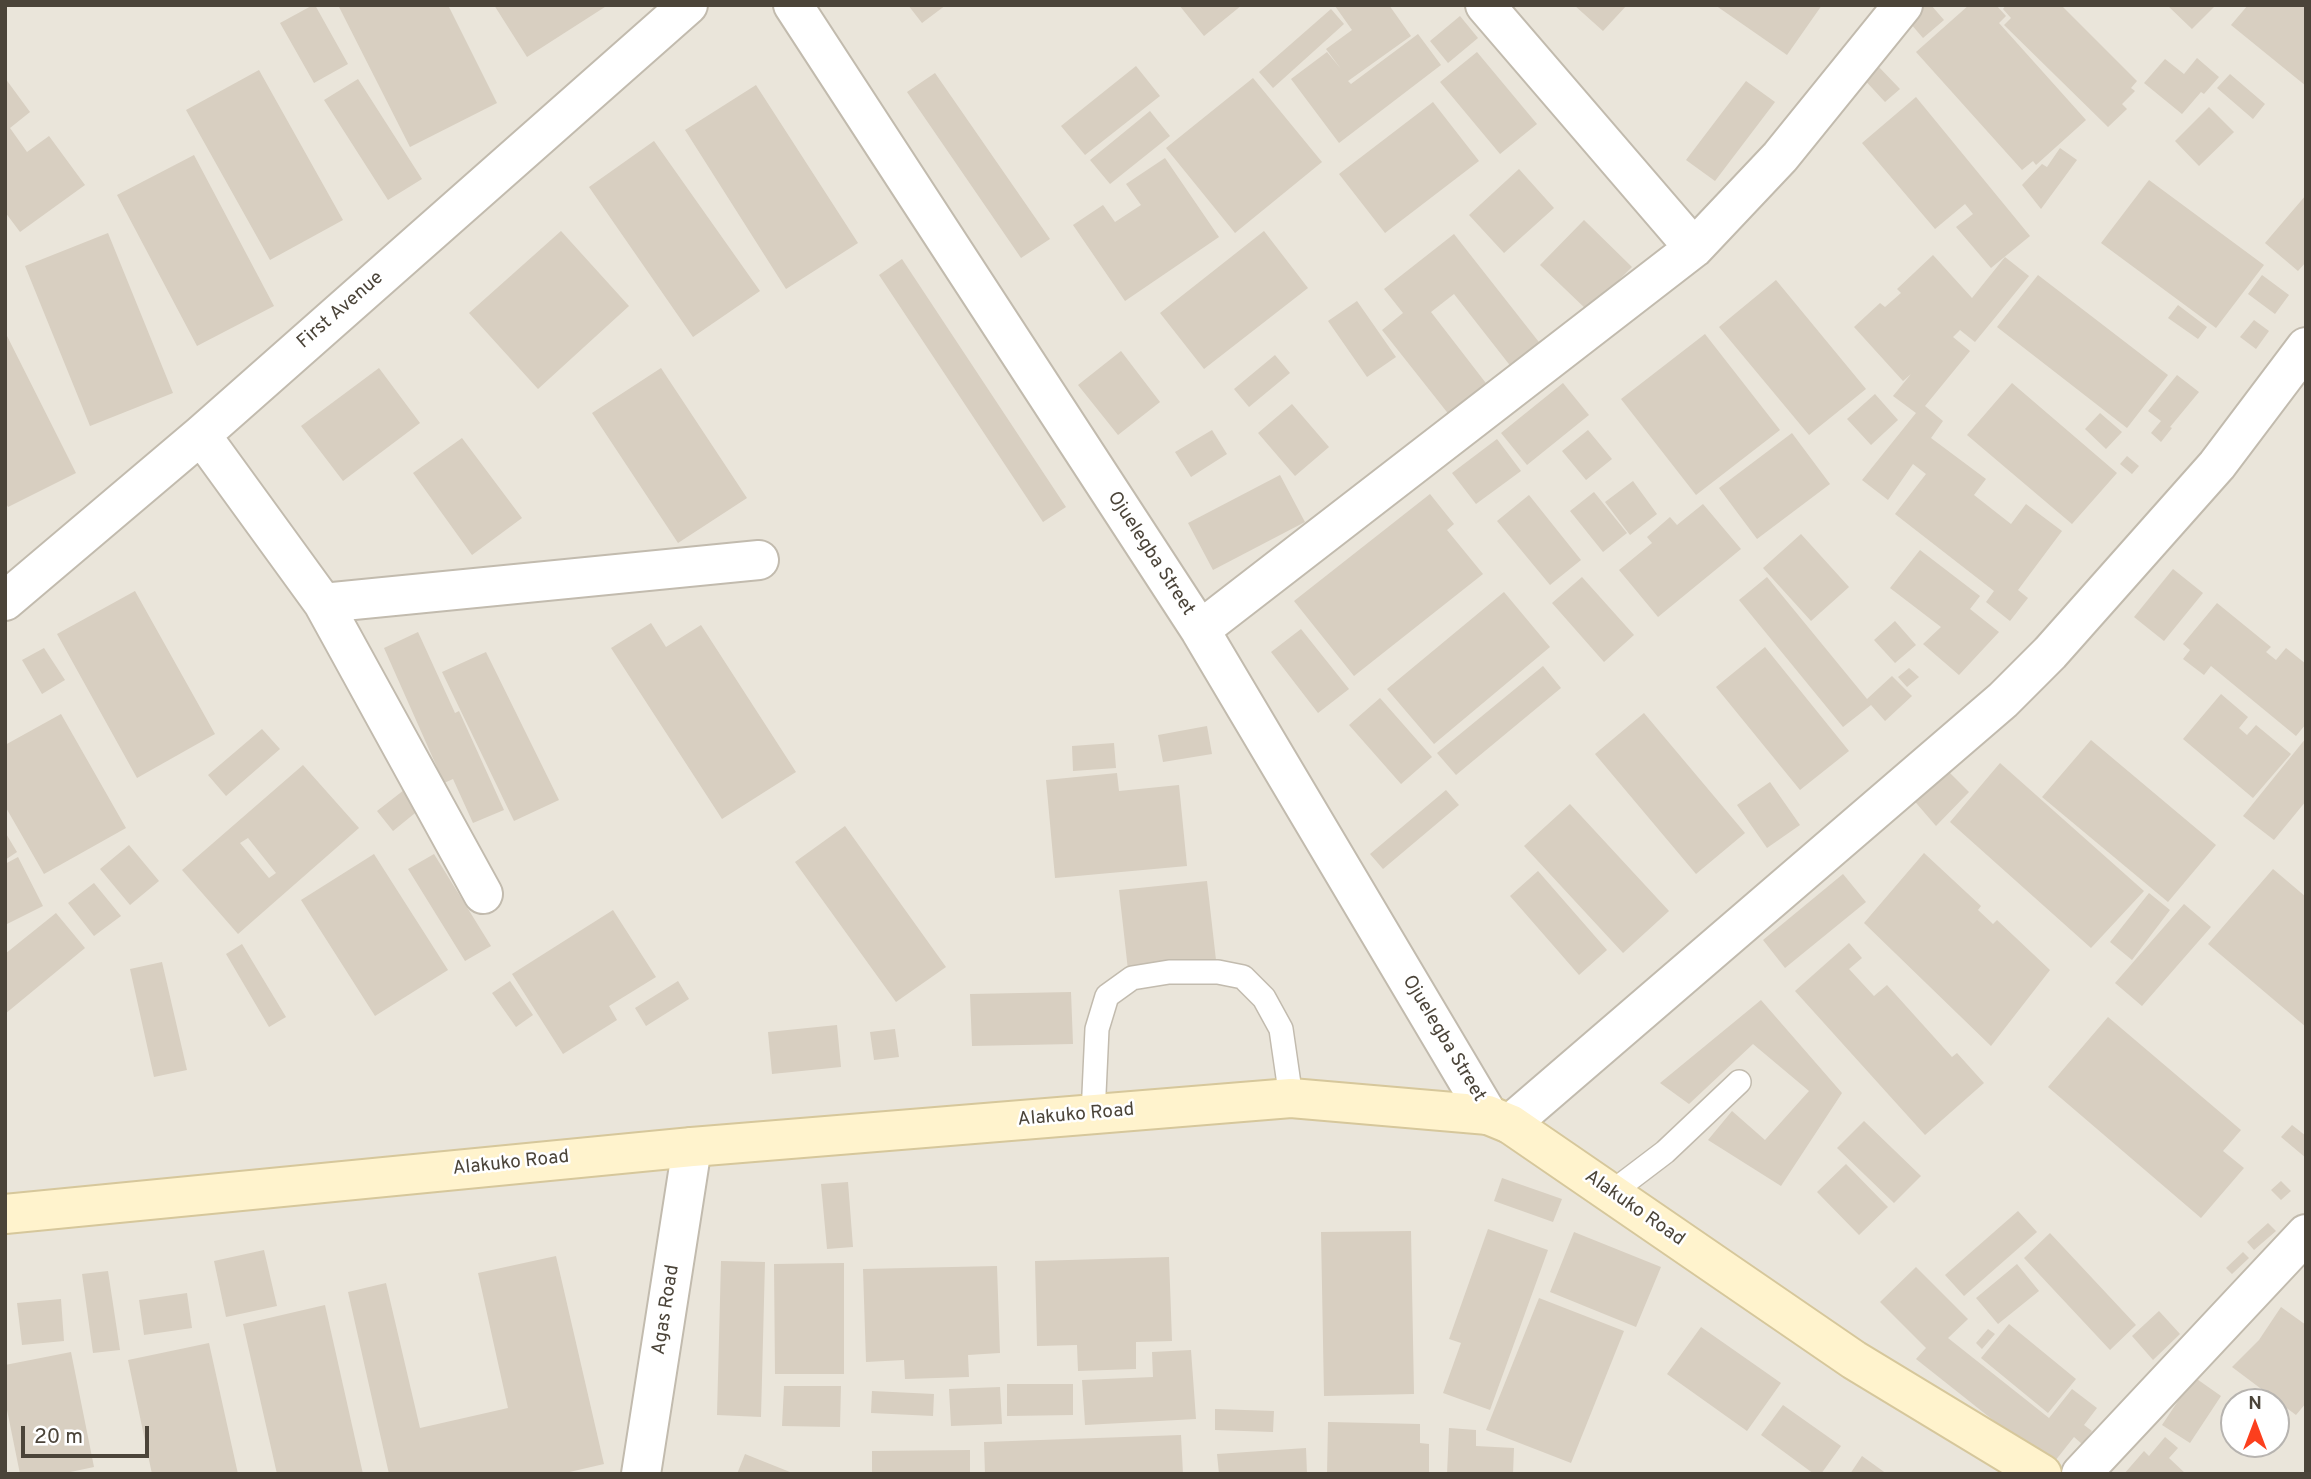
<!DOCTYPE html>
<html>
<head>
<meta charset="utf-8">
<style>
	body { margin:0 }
	#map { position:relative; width:2311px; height:1479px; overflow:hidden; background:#f6f3ec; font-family:Overpass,sans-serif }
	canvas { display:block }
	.frame { position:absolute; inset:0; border:7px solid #4b4439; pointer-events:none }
	.north { position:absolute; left:2220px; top:1388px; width:70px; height:70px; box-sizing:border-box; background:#fff; border:2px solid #b7b4b0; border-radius:50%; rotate:0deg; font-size:19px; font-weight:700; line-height:28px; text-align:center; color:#4b4439 }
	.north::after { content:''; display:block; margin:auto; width:24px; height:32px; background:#fc3f1d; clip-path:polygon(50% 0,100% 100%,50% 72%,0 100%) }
	.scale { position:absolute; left:21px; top:1426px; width:128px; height:32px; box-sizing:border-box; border:4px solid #4b4439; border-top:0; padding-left:9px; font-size:21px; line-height:24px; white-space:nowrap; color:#4b4439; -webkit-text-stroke:5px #fff; paint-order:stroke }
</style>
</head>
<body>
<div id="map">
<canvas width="2311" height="1479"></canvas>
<div class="frame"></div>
<div class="north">N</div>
<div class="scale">20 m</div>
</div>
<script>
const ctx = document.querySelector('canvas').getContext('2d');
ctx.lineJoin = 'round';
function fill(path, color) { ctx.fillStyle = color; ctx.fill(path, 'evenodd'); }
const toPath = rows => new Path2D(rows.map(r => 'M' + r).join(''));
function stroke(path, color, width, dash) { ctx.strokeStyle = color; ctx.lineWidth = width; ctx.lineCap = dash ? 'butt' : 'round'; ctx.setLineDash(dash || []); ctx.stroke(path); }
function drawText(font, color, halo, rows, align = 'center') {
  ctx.font = font + ' Overpass,sans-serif'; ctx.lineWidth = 5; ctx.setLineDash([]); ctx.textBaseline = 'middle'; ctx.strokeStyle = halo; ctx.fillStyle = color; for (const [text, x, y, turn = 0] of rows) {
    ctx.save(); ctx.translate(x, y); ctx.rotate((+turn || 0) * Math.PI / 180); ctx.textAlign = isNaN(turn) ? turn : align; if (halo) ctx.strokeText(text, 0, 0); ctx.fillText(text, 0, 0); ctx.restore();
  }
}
fill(toPath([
	[5,5,2306,5,2306,1474,5,1474],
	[2234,1402,2276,1402,2276,1444,2234,1444]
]), '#eae5da');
fill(toPath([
	[313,5,315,5,348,64,314,83,280,23],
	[338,5,448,5,497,103,410,147],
	[494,5,608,5,527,57],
	[908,5,946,5,922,23],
	[1179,5,1242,5,1204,36],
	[1337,5,1389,5,1411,36,1348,81,1351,84,1418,34,1441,65,1339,143,1291,79,1327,52,1341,69,1326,49,1352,30,1335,6],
	[1574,5,1627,5,1603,31],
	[1715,5,1822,5,1787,55],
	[1917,5,1931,5,1944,20,1923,38,1904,16],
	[1969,5,1996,5,2006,16,1999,23,2086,120,2036,165,2033,161,2022,170,1916,52],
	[2006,5,2061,5,2137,81,2131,88,2135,91,2122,104,2127,109,2108,127,2004,25,2011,18,2003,9],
	[2167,5,2216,5,2192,29],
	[2248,5,2306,5,2306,86,2231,25],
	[1331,9,1344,24,1273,88,1259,72],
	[1460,16,1478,38,1448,63,1430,41],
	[1477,52,1537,124,1500,154,1440,82],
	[2197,58,2219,77,2204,94,2201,92,2182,114,2144,83,2165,59,2184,74],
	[1876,64,1900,89,1885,102,1861,76],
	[1136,66,1160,96,1085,155,1061,126],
	[259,70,343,220,270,260,186,110],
	[935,73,1050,239,1021,258,907,92],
	[2230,74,2265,104,2253,119,2217,88],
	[5,78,30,112,10,128,27,152,49,136,85,185,20,232,5,212],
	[1253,78,1322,162,1235,233,1166,148],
	[358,79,422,179,388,200,324,100],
	[1746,81,1775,102,1715,181,1686,160],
	[756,85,858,243,786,289,685,130],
	[1916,97,2030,236,1991,268,1956,227,1973,214,1965,204,1935,229,1862,143],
	[1433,102,1479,161,1385,233,1339,174],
	[2209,107,2234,132,2199,166,2175,141],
	[1150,111,1170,136,1110,184,1090,160],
	[654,141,760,291,693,337,589,187],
	[2060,148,2077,160,2041,209,2022,185,2042,164,2047,167],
	[194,155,274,306,197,346,117,195],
	[1165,158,1219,237,1125,301,1073,225,1103,205,1115,222,1141,205,1126,184],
	[1519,169,1554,208,1504,253,1469,215],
	[2149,180,2264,265,2216,328,2101,243],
	[2306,195,2306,262,2298,271,2265,243],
	[1584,220,1632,267,1588,311,1540,265],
	[561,231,629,306,538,389,469,313],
	[1264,231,1308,288,1204,369,1160,313],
	[108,233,173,393,90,426,25,266],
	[1454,234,1542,346,1512,368,1454,294,1431,312,1492,391,1454,421,1382,330,1403,313,1384,289],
	[1933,255,1972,298,2005,257,2029,276,1975,342,1960,330,1953,337,1970,351,1925,406,1943,421,1931,438,1986,479,1974,495,2011,524,2026,504,2062,531,2018,590,2028,598,2010,621,1986,602,1994,591,1895,514,1926,474,1913,464,1888,500,1862,480,1916,413,1893,396,1911,374,1903,381,1854,327,1880,303,1885,307,1901,293,1897,289],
	[902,259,1066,507,1043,522,879,275],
	[2038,275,2168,375,2127,428,1997,327],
	[2262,275,2289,295,2275,314,2248,294],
	[1776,280,1866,389,1809,435,1719,327],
	[1357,301,1396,357,1367,377,1328,321],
	[2178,305,2207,327,2198,339,2168,318],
	[2254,320,2269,331,2256,349,2240,337],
	[5,332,76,473,8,507,5,501],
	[1705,334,1780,430,1696,495,1621,399],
	[1121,351,1160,402,1118,435,1078,385],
	[1275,355,1290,373,1249,407,1234,389],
	[379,368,420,423,343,481,301,426],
	[661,368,747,498,678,543,592,413],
	[2177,375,2199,392,2170,427,2172,428,2161,442,2151,433,2161,421,2148,411],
	[1563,383,1589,415,1527,465,1501,433],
	[2012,383,2117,473,2072,524,1967,435],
	[1875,394,1898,420,1871,445,1847,419],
	[1292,404,1329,447,1295,476,1258,433],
	[2100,413,2122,432,2106,449,2085,429],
	[1212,430,1227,454,1191,477,1175,452],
	[1588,430,1612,459,1586,480,1562,451],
	[1792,433,1830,484,1757,539,1719,488],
	[462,438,522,518,472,555,413,473],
	[1497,439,1521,471,1476,504,1452,473],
	[2127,456,2139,466,2132,474,2120,464],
	[1280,475,1305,522,1213,570,1188,523],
	[1633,481,1657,514,1630,535,1605,502],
	[1594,492,1627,533,1603,552,1570,511],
	[1430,494,1454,524,1447,530,1483,574,1354,676,1294,601],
	[1529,495,1581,560,1550,585,1497,521],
	[1703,504,1741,549,1658,617,1619,570,1652,543,1647,537,1670,517,1677,525],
	[1801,534,1849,587,1811,621,1763,568],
	[1920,550,1980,596,1970,609,1999,632,1959,675,1923,644,1941,627,1890,588],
	[2173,569,2203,593,2164,641,2134,617],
	[1582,577,1634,635,1604,662,1552,603],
	[1767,577,1867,699,1892,676,1912,696,1885,721,1871,705,1843,727,1739,600],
	[135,591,215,734,137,778,57,634],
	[1504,592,1550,647,1434,744,1387,689],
	[2217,603,2271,647,2266,652,2276,660,2286,648,2306,664,2306,724,2296,736,2211,666,2204,675,2183,659,2190,650,2183,644],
	[1895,621,1916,645,1895,663,1874,640],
	[651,623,666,647,701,625,796,772,722,819,611,648],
	[1301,629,1349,689,1318,713,1271,652],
	[418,632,455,713,459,711,504,810,473,823,453,779,444,783,384,648],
	[1765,647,1849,751,1800,790,1716,687],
	[44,648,65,680,42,694,22,660],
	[486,652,559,800,514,821,442,672],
	[1543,666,1561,688,1456,775,1437,753],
	[1909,668,1919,677,1907,687,1898,677],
	[2221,694,2248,717,2239,728,2247,735,2256,725,2291,754,2253,798,2183,739],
	[1380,698,1432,757,1401,784,1349,725],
	[1644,713,1745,833,1696,874,1595,754],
	[61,714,126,828,44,874,5,806,5,745],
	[1207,726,1212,754,1163,762,1158,735],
	[262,729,280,749,226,796,208,775],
	[2306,738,2306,801,2274,840,2243,816],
	[2091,740,2216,845,2168,902,2042,797],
	[1114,743,1116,768,1073,771,1072,746],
	[2000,763,2144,891,2091,948,1950,822],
	[303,765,359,828,238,934,182,870],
	[248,838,276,873,269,878,240,843],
	[1945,768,1969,792,1936,826,1911,797],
	[1117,773,1119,791,1179,785,1187,866,1055,878,1046,780],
	[1770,782,1800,825,1767,848,1737,805],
	[404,790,420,809,393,831,377,811],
	[1446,790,1459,805,1383,869,1370,854],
	[1570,804,1669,911,1623,953,1524,846],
	[845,826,946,967,896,1002,795,862],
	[5,832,17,852,5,860],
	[129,845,159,881,130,905,100,869],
	[1924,853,1981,906,1978,910,1993,924,1997,920,2050,970,1991,1046,1864,923],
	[374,854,448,970,375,1016,301,900],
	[434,854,491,946,465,961,408,869],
	[18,857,43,906,5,925,5,864],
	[2273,869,2306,897,2306,1027,2208,944],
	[1538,871,1607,950,1579,975,1510,896],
	[1843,874,1866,902,1785,968,1763,940],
	[1207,881,1216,960,1128,970,1119,890],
	[94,883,121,916,94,936,68,903],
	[2149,893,2170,910,2132,960,2110,942],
	[2184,904,2211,927,2142,1006,2115,983],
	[613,910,656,977,609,1006,617,1020,563,1054,512,974],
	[56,913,85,948,5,1014,5,954],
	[1849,943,1862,958,1849,969,1874,996,1887,985,1952,1057,1957,1053,1984,1083,1925,1135,1795,991],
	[242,944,286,1017,269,1027,226,954],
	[162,962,187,1070,154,1077,130,969],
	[510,981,533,1015,516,1027,492,993],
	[678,981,689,999,646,1026,635,1008],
	[1071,992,1073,1044,972,1046,970,994],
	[1761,1000,1842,1093,1781,1186,1708,1140,1732,1111,1765,1140,1809,1091,1753,1044,1689,1104,1660,1083],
	[2108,1017,2241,1130,2223,1151,2244,1168,2201,1218,2048,1087],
	[837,1025,841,1067,772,1074,768,1032],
	[895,1029,899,1057,874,1060,870,1032],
	[1864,1121,1921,1176,1894,1203,1837,1148],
	[2292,1125,2306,1136,2306,1158,2281,1137],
	[1846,1164,1888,1207,1859,1235,1817,1192],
	[1502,1178,1562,1199,1553,1222,1494,1201],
	[2281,1181,2291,1191,2281,1200,2271,1190],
	[848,1182,853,1247,827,1249,821,1184],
	[2018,1211,2037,1232,1964,1296,1945,1275],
	[2268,1223,2276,1231,2254,1250,2247,1242],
	[1488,1229,1548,1250,1490,1410,1443,1393,1461,1343,1449,1339],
	[1411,1231,1414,1394,1324,1396,1321,1232],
	[1574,1232,1661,1267,1636,1327,1550,1292],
	[2050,1233,2136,1325,2110,1350,2024,1258],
	[264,1250,277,1306,226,1317,214,1261],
	[2243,1252,2249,1258,2232,1274,2226,1268],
	[556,1256,604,1464,561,1474,389,1474,348,1292,386,1283,420,1428,508,1408,478,1273],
	[1169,1257,1172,1341,1136,1342,1136,1369,1078,1371,1077,1345,1037,1346,1035,1261],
	[721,1261,765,1262,761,1417,717,1415],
	[844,1263,844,1374,775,1374,774,1264],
	[2017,1264,2039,1291,1998,1324,1976,1298],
	[997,1266,1000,1353,968,1355,969,1377,905,1379,904,1360,866,1362,863,1269],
	[1916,1267,1968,1319,1948,1338,2049,1418,2072,1389,2097,1408,2084,1425,2092,1431,2082,1444,2074,1437,2051,1466,1916,1359,1926,1348,1880,1302],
	[108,1271,120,1350,93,1353,82,1274],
	[187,1293,192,1328,144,1335,139,1300],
	[1539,1298,1624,1331,1571,1463,1486,1430],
	[61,1299,64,1341,22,1345,17,1303],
	[325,1305,363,1474,277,1474,243,1324],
	[2281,1307,2306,1325,2306,1403,2296,1415,2232,1367,2259,1340],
	[2159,1311,2180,1334,2153,1360,2132,1336],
	[2009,1324,2076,1379,2048,1413,1981,1358],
	[1701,1327,1781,1383,1747,1431,1667,1374],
	[1988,1329,1995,1334,1982,1349,1976,1343],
	[209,1343,238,1474,152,1474,128,1360],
	[1191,1350,1196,1419,1085,1425,1082,1380,1153,1377,1152,1352],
	[71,1352,94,1467,61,1474,20,1474,5,1400,5,1365],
	[2194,1377,2221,1396,2190,1443,2162,1425],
	[1007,1384,1073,1384,1073,1415,1007,1416],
	[784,1386,841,1386,840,1427,782,1426],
	[1000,1387,1002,1424,951,1426,949,1389],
	[872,1391,934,1394,933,1416,871,1413],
	[1783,1405,1841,1446,1821,1474,1814,1474,1761,1435],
	[1215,1409,1274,1411,1273,1432,1215,1430],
	[1328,1422,1420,1424,1420,1443,1429,1444,1429,1474,1327,1474],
	[1449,1428,1476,1430,1476,1446,1514,1448,1513,1474,1447,1474],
	[1181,1435,1183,1474,985,1474,984,1442],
	[2165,1437,2178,1448,2169,1458,2186,1474,2124,1474,2144,1451,2149,1456],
	[1306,1448,1307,1474,1219,1474,1217,1454],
	[970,1450,970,1474,872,1474,872,1451],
	[745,1454,795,1474,737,1474],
	[1862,1456,1887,1474,1850,1474]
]), '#d8cfc1');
const lane = toPath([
	[1093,1115,1097,1029,1107,996,1132,978,1169,972,1218,972,1243,977,1264,998,1281,1029,1291,1098],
	[1611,1193,1665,1152,1739,1082]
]);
const street = toPath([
	[793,5,1200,630,1488,1115],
	[1485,5,1694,248],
	[201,435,323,603,483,894],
	[5,601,201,435,688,5],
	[323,603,759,560],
	[1200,630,1694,248,1780,157,1903,5],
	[1510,1124,2003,700,2050,653,2217,465,2306,347],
	[641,1474,692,1147],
	[2081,1474,2306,1234]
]);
const secondary = toPath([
	[5,1214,692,1147,1291,1098,1488,1115,1510,1124,1854,1360,2042,1474]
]);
stroke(lane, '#c2bbae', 26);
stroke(street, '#c2bbae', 42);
stroke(secondary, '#d6c79b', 42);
stroke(lane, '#fff', 23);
stroke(street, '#fff', 38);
stroke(secondary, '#fff3cd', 38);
drawText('19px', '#4b4439', '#fff', [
	["First Avenue",341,311,-41],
	["Ojuelegba Street",1150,554,57],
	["Ojuelegba Street",1443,1039,59],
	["Alakuko Road",1076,1116,-5],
	["Alakuko Road",511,1164,-6],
	["Alakuko Road",1634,1209,35],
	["Agas Road",667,1310,-81]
]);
</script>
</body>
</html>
